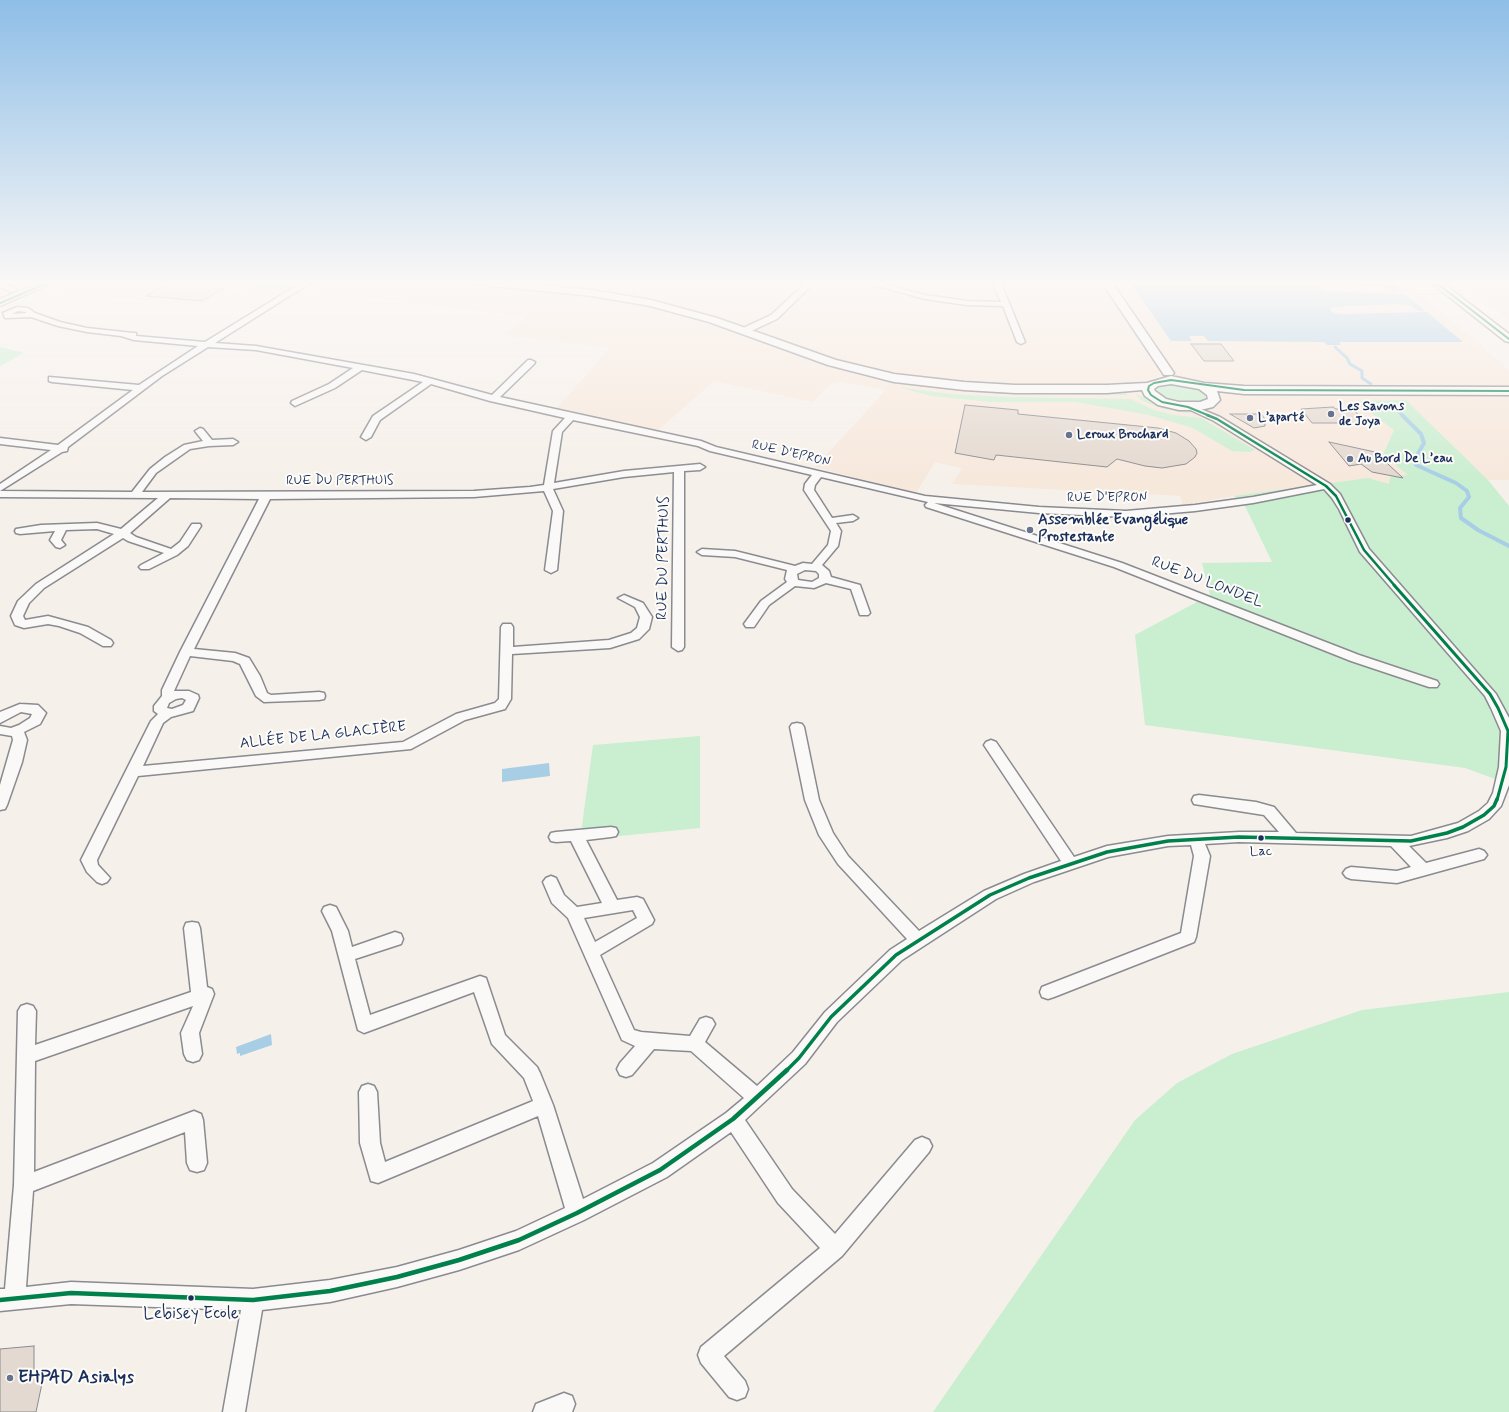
<!DOCTYPE html>
<html>
<head>
<meta charset="utf-8">
<style>
	body { margin:0 }
	canvas { display:block; background:#f6f0ea }
</style>
</head>
<body>
<canvas width="1509" height="1412"></canvas>
<script>
const ctx = document.querySelector('canvas').getContext('2d');
ctx.lineJoin = 'round';
function fill(path, color) { ctx.fillStyle = color; ctx.fill(path, 'evenodd'); }
const toPath = rows => new Path2D(rows.map(r => 'M' + r).join(''));
function stroke(path, color, width, dash) { ctx.strokeStyle = color; ctx.lineWidth = width; ctx.lineCap = dash ? 'butt' : 'round'; ctx.setLineDash(dash || []); ctx.stroke(path); }
function drawText(font, color, halo, rows, align = 'center') {
  ctx.font = font + ' Mynerve,sans-serif'; ctx.lineWidth = 4; ctx.setLineDash([]); ctx.textBaseline = 'middle'; ctx.strokeStyle = halo; ctx.fillStyle = color; for (const [text, x, y, turn = 0] of rows) {
    ctx.save(); ctx.translate(x, y); ctx.rotate((+turn || 0) * Math.PI / 180); ctx.textAlign = isNaN(turn) ? turn : align; if (halo) ctx.strokeText(text, 0, 0); ctx.fillText(text, 0, 0); ctx.restore();
  }
}
fill(toPath([
	[0,281,1405,281,1509,370,1509,480,1488,480,1406,400,1356,401,1394,430,1408,475,1389,484,1368,478,1234,496,1183,505,1180,496,952,484,962,468,935,462,916,493,815,467,886,390,838,381,836,383,832,383,813,402,714,381,656,432,555,410,610,348,504,335,526,317,290,287,278,294,231,289,200,306,56,290,11,287,0,283],
	[1456,281,1509,281,1509,320]
]), '#f7e8dc');
fill(toPath([
	[262,281,300,281,284,291,251,287],
	[0,347,24,353,0,366],
	[1167,383,1195,386,1204,392,1206,398,1199,403,1192,404,1168,401,1155,392,1157,386],
	[918,384,979,391,1119,391,1126,392,1128,395,1000,394,961,391,917,386],
	[898,387,950,394,1005,397,1131,399,1154,410,1174,415,1201,418,1255,450,1250,452,1232,451,1193,428,1149,415,1076,402,991,402,931,396],
	[1136,394,1157,403,1197,412,1187,413,1163,409,1141,400],
	[1406,400,1488,480,1509,506,1509,784,1465,768,1145,725,1135,635,1210,595,1202,563,1272,562,1245,506,1234,496,1368,478,1389,484,1390,477,1408,475,1383,455,1394,430,1355,401],
	[700,736,700,828,580,840,593,745],
	[1509,992,1509,1412,933,1412,1135,1120,1177,1083,1232,1054,1362,1010]
]), '#caeed0');
fill(toPath([
	[1129,281,1389,281,1402,292,1392,292,1392,290,1378,286,1318,284,1322,291,1404,294,1425,311,1419,311,1411,305,1395,304,1330,307,1332,309,1329,309,1334,313,1343,314,1427,312,1463,342,1339,342,1341,345,1327,345,1324,342,1208,341,1204,336,1189,336,1192,341,1171,341],
	[549,763,550,776,502,782,502,769],
	[271,1034,272,1045,240,1056,240,1053,237,1054,236,1047]
]), '#a8cee6');
stroke(toPath([
	[1335,347,1347,358,1350,364,1362,371,1362,378,1371,384],
	[1390,403,1403,416]
]), '#a8cee6', 3);
stroke(toPath([
	[1402,415,1421,434,1424,443,1415,459,1416,465,1456,483,1467,491,1469,497,1460,508,1461,518,1478,530,1509,546]
]), '#a8cee6', 4);
const building = toPath([
	[173,281,203,281,231,284,202,301,146,296,173,281],
	[1191,344,1221,344,1234,361,1204,361,1191,344],
	[965,405,1018,410,1018,414,1158,428,1176,433,1189,441,1196,449,1197,453,1195,457,1186,464,1162,468,1145,466,1117,459,1107,467,996,455,994,460,955,453,965,405],
	[1333,407,1336,409,1353,409,1366,423,1312,423,1301,409,1333,407],
	[1230,414,1261,414,1265,419,1265,426,1254,428,1230,414],
	[1329,442,1375,452,1403,478,1372,472,1361,464,1349,466,1329,442],
	[34,1346,34,1377,44,1374,36,1412,0,1412,0,1349,34,1346]
]);
fill(building, '#e4d9d0');
stroke(building, '#8a8b91', 1);
const street = toPath([
	[304,281,313,281,215,343,256,346,414,374,492,395,528,360,531,360,535,362,534,364,500,397,701,441,716,447,925,496,1039,507,1126,511,1195,505,1253,497,1317,485,1214,421,1184,407,1188,404,1191,405,1220,417,1330,484,1340,494,1369,549,1496,694,1509,718,1509,785,1501,806,1489,819,1468,831,1447,838,1409,846,1426,863,1479,849,1484,851,1487,855,1484,859,1397,883,1351,879,1346,877,1343,873,1346,869,1351,867,1397,871,1411,867,1391,846,1239,842,1205,844,1210,856,1196,937,1194,942,1054,997,1048,999,1042,997,1040,992,1042,987,1181,933,1194,856,1191,845,1168,846,1108,857,1034,882,996,899,902,960,837,1022,805,1064,745,1120,792,1189,835,1234,915,1140,922,1137,929,1140,932,1146,929,1152,842,1256,724,1356,745,1381,748,1389,745,1397,737,1400,729,1397,701,1363,698,1355,701,1347,820,1248,778,1203,731,1132,667,1177,584,1220,519,1250,459,1270,397,1287,330,1302,262,1310,245,1412,223,1412,241,1310,71,1304,0,1311,0,1289,5,1289,14,1185,18,1011,21,1006,27,1004,33,1006,36,1011,35,1045,191,992,184,928,186,923,192,922,198,923,200,928,207,987,212,989,214,994,199,1033,202,1054,199,1060,193,1062,187,1060,184,1054,181,1033,193,1006,35,1061,34,1172,194,1111,201,1114,203,1120,207,1163,204,1170,197,1172,190,1170,187,1163,185,1132,33,1191,26,1287,71,1282,253,1289,330,1280,397,1267,459,1250,516,1231,565,1208,538,1116,378,1183,371,1181,360,1143,359,1092,362,1086,368,1084,374,1086,377,1092,380,1143,385,1162,533,1101,524,1078,492,1044,474,992,364,1033,358,1030,332,931,322,911,324,907,330,905,336,907,348,931,352,947,395,932,401,934,403,939,401,944,355,959,370,1015,480,976,486,978,505,1035,537,1067,540,1073,553,1105,583,1199,653,1163,726,1113,744,1098,691,1051,654,1049,632,1075,626,1077,620,1075,617,1069,620,1063,635,1046,622,1040,568,918,552,903,543,882,546,878,551,876,556,878,564,895,577,907,602,903,571,841,556,842,551,841,549,837,551,833,556,832,611,827,616,828,618,832,616,836,611,837,586,840,617,900,637,897,643,899,654,920,652,924,600,955,634,1030,641,1032,690,1036,700,1019,706,1017,712,1019,715,1024,705,1042,757,1086,793,1052,825,1012,890,950,907,939,838,864,819,835,805,800,790,727,792,724,797,723,802,724,804,727,819,800,833,833,848,856,919,931,984,891,1024,874,1061,861,984,745,986,742,991,740,996,742,1074,857,1107,846,1168,836,1239,832,1279,832,1264,815,1194,804,1192,800,1194,796,1199,795,1256,802,1274,807,1296,833,1411,836,1458,823,1479,811,1488,803,1493,793,1499,767,1501,731,1491,708,1485,696,1360,552,1339,509,1332,498,1324,489,1253,503,1195,511,1126,517,1039,513,934,503,1122,563,1359,655,1437,681,1439,684,1437,687,1429,687,1351,661,1114,567,926,507,925,505,928,502,821,477,815,485,814,490,832,518,853,515,858,518,853,521,836,523,841,531,838,546,822,565,829,571,831,577,860,585,870,613,868,615,860,615,851,589,826,583,814,588,795,586,769,605,754,627,746,627,744,624,761,601,787,582,785,579,787,570,735,557,702,555,697,552,702,549,735,551,795,566,803,563,812,564,828,545,831,531,804,490,805,484,812,475,710,451,698,446,573,420,562,432,554,483,624,471,700,464,705,467,700,470,684,471,684,647,682,650,678,651,672,647,674,472,624,477,553,489,563,511,557,570,551,573,545,570,553,511,544,491,474,497,270,499,194,649,235,653,249,658,260,676,267,693,271,695,319,692,324,693,325,696,324,699,319,700,264,702,256,696,240,664,233,661,190,656,174,691,189,691,198,695,199,698,193,711,171,717,163,723,143,766,403,742,456,714,495,703,499,699,501,627,503,624,511,624,513,627,513,647,609,640,631,633,637,628,640,617,635,607,618,598,624,595,643,603,652,617,649,629,639,639,610,648,512,654,511,699,505,709,465,720,411,749,138,776,97,860,98,865,110,878,107,882,102,884,97,882,87,872,81,860,151,721,158,714,154,711,154,706,162,696,162,690,180,652,259,499,170,498,130,533,136,537,171,549,180,542,192,524,200,524,201,526,188,546,177,555,149,569,141,569,139,567,141,565,164,553,128,541,123,538,44,588,29,603,23,616,25,620,48,616,88,627,111,640,113,643,111,646,103,646,80,633,59,626,48,624,24,628,15,625,11,616,18,601,36,584,114,534,97,529,66,530,61,540,65,545,60,548,56,547,50,540,55,531,20,534,16,533,15,531,16,529,41,525,97,523,121,529,158,498,0,497,0,484,51,450,0,444,0,438,58,445,133,390,52,382,49,381,49,377,139,385,198,346,134,340,121,336,87,332,58,326,31,317,8,318,5,318,3,313,17,307,28,308,35,313,60,322,87,328,133,333,136,333,136,336,205,342,304,281],
	[18,311,26,312,26,313,12,314,18,311],
	[208,347,256,350,353,368,329,384,292,401,291,403,295,406,335,388,362,370,423,382,373,416,361,437,366,440,371,437,380,420,431,384,490,401,565,418,553,431,544,485,530,487,474,491,142,492,156,473,190,449,209,446,233,445,238,442,233,439,212,440,203,429,200,428,195,431,203,441,184,445,165,457,150,469,132,492,0,491,62,452,67,451,68,447,162,376,208,347],
	[805,570,816,571,819,574,819,578,812,582,798,580,797,574,805,570],
	[182,698,186,700,183,705,172,709,167,708,169,703,176,699,182,698],
	[633,910,637,918,595,942,584,918,633,910],
	[808,281,816,281,777,319,747,333,741,333,741,329,771,315,808,281],
	[860,281,872,281,925,295,967,301,1001,302,992,281,1000,281,1025,342,1021,344,1017,342,1003,306,967,305,925,299,860,281],
	[0,282,15,288,16,290,12,292,0,287,0,282],
	[20,704,38,705,46,713,40,724,24,732,27,740,22,762,7,805,5,809,0,810,0,785,13,740,12,736,0,734,0,726,11,728,19,725,30,718,32,714,21,712,0,723,0,712,20,704],
	[564,1393,572,1396,575,1404,572,1412,533,1412,536,1404,564,1393]
]);
const secondary = toPath([
	[44,281,57,281,0,306,0,299,44,281],
	[468,281,502,281,592,290,651,300,717,318,836,360,894,374,964,382,1015,385,1107,385,1147,383,1171,376,1204,383,1244,386,1509,387,1509,395,1244,394,1217,391,1220,400,1213,407,1200,410,1179,410,1158,405,1145,396,1142,390,1107,393,1015,393,964,390,894,382,828,365,709,322,650,306,592,296,473,284,468,281],
	[1171,384,1199,389,1207,395,1208,399,1200,402,1179,402,1166,399,1155,391,1154,389,1158,386,1171,384],
	[1101,281,1111,281,1174,373,1172,375,1164,375,1101,281],
	[1429,281,1440,281,1509,334,1509,342,1505,341,1429,281]
]);
stroke(street, '#8a8b91', 3);
stroke(secondary, '#8a8b91', 3);
fill(street, '#faf9f7');
fill(secondary, '#faf9f7');
stroke(toPath([
	[1434,281,1509,339],
	[0,303,52,281],
	[1210,416,1188,407,1162,402,1151,395,1148,390,1149,386,1154,383,1171,380,1244,390,1509,391]
]), '#00804b', 2);
stroke(toPath([
	[1207,415,1217,419,1326,486,1336,496,1364,550,1395,586]
]), '#00804b', 2.5);
stroke(toPath([
	[1394,585,1490,694,1498,708,1508,731,1506,767,1497,800]
]), '#00804b', 3);
stroke(toPath([
	[786,1071,799,1058,831,1017,896,955,990,895,1029,878,1107,852,1168,841,1239,837,1411,841,1447,833,1463,827,1484,815,1494,806,1497,799]
]), '#00804b', 3.5);
stroke(toPath([
	[0,1300,71,1293,253,1300,330,1291,397,1277,459,1260,519,1240,577,1213,660,1170,733,1119,787,1070]
]), '#00804b', 4.5);
const sky = ctx.createLinearGradient(0, 0, 0, 479);
sky.addColorStop(0, '#8ebee7');
sky.addColorStop(0.59, '#fbf8f6');
sky.addColorStop(1, '#fbf8f600');
ctx.fillStyle = sky;
ctx.fillRect(0, 0, 1509, 479);
for (const [x, y, r, color] of [
	[1331,414,4,"#68738f"],
	[1250,418,4,"#68738f"],
	[1069,435,4,"#68738f"],
	[1350,459,4,"#68738f"],
	[1348,520,3.5,"#1b2f5e"],
	[1030,530,4,"#68738f"],
	[1261,838,3.5,"#1b2f5e"],
	[191,1298,3.5,"#1b2f5e"],
	[10,1378,4,"#68738f"]
]) { const dot = new Path2D(); dot.arc(x, y, r, 0, 2 * Math.PI); ctx.fillStyle = color; ctx.fill(dot); stroke(dot, '#fdfcf7', 1.5); }
drawText('bold 13px', '#1b2f5e', '#fdfcf7', [
	["Les Savons",1339,407],
	["de Joya",1339,422],
	["L’aparté",1258,418],
	["Leroux Brochard",1077,435],
	["Au Bord De L’eau",1358,459]
], 'left');
drawText('13px', '#1b2f5e', '#fdfcf7', [
	["RUE D'EPRON",791,454,13],
	["RUE DU PERTHUIS",340,481],
	["RUE D'EPRON",1107,498]
]);
drawText('14px', '#1b2f5e', '#fdfcf7', [
	["Lac",1261,852]
]);
drawText('bold 15px', '#1b2f5e', '#fdfcf7', [
	["Assemblée Evangélique",1038,521],
	["Prostestante",1038,538]
], 'left');
drawText('15px', '#1b2f5e', '#fdfcf7', [
	["RUE DU PERTHUIS",664,558,-89],
	["RUE DU LONDEL",1207,583,21],
	["ALLÉE DE LA GLACIÈRE",323,736,-6]
]);
drawText('17px', '#1b2f5e', '#fdfcf7', [
	["Lebisey Ecole",191,1314]
]);
drawText('bold 18px', '#1b2f5e', '#fdfcf7', [
	["EHPAD Asialys",18,1378]
], 'left');
</script>
</body>
</html>
